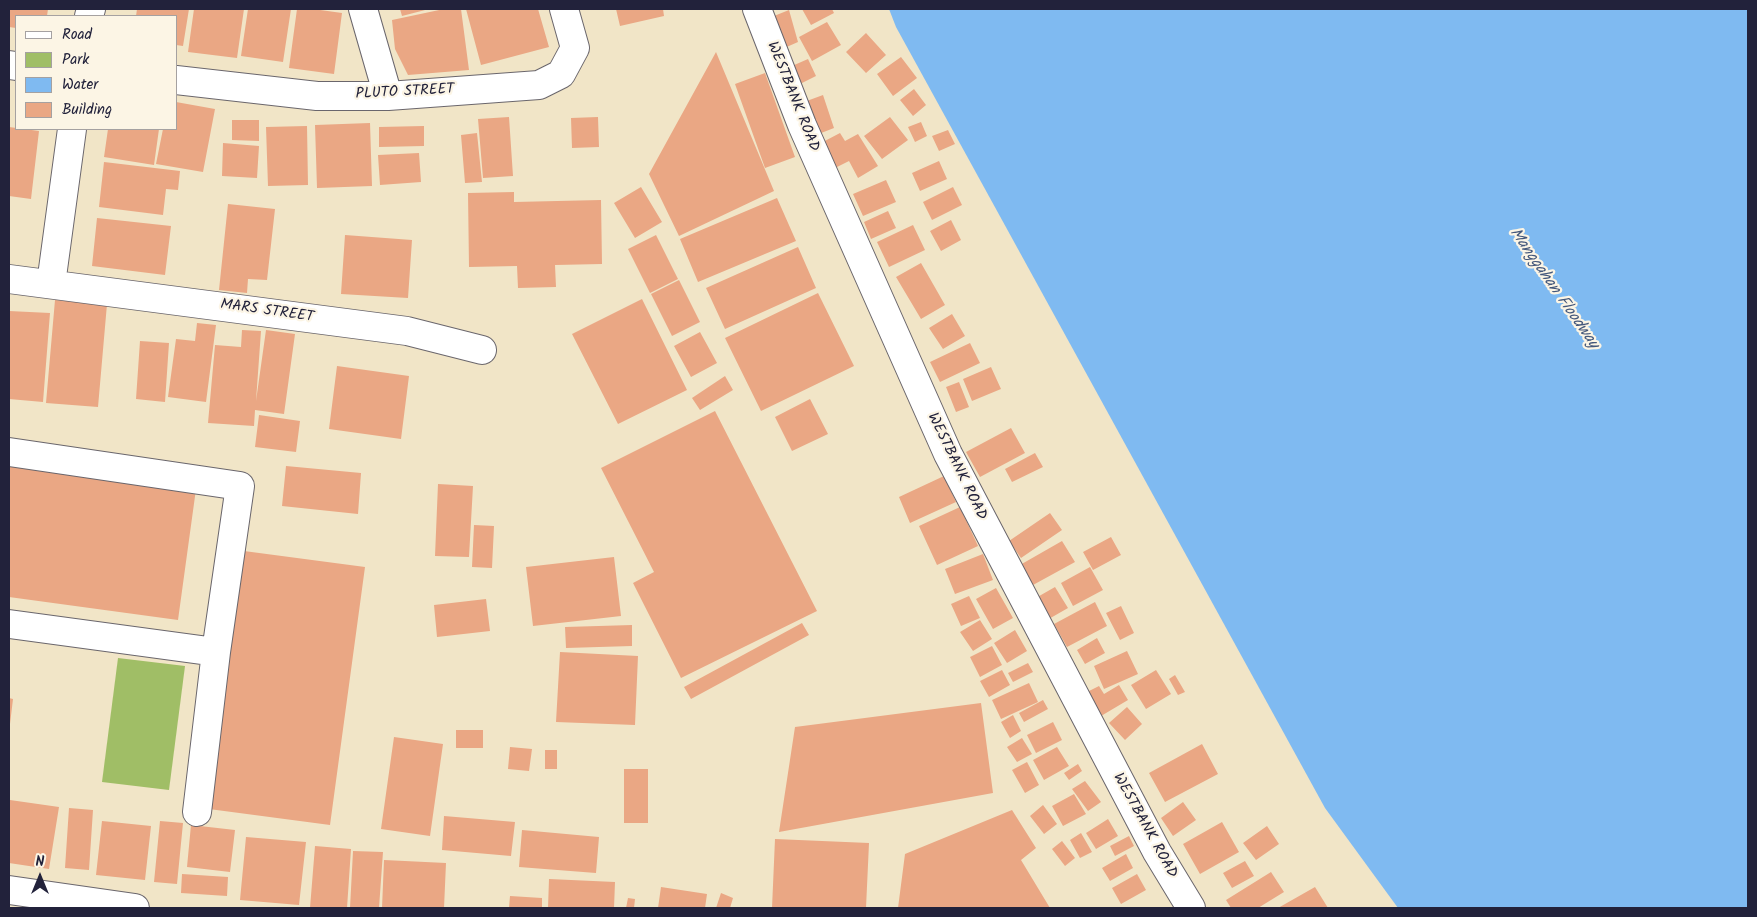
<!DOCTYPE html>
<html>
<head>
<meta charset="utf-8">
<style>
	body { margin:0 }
	#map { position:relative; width:1757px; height:917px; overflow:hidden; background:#f1e5c7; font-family:Kalam,sans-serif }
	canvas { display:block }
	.frame { position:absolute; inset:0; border:10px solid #22223b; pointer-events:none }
	.legend { position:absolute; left:15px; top:15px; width:162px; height:115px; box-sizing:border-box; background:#fcf5e5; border:1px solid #a5a1a1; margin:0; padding:6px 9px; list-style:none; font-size:15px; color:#22223b }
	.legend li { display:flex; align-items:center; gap:10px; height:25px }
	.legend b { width:25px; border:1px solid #a5a1a1 }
	.north { position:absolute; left:15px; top:852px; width:50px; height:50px; -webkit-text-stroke:4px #fcf5e5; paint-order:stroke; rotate:0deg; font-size:14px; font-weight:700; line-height:20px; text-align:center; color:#22223b }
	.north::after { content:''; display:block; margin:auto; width:18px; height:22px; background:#22223b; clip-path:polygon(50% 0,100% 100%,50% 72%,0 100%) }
</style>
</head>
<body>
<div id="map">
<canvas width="1757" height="917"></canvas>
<div class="frame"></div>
<ul class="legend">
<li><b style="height:6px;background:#fff"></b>Road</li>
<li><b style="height:14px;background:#a0be66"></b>Park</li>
<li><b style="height:14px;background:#7fbaf1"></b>Water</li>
<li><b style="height:14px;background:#eaa784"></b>Building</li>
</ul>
<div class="north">N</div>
</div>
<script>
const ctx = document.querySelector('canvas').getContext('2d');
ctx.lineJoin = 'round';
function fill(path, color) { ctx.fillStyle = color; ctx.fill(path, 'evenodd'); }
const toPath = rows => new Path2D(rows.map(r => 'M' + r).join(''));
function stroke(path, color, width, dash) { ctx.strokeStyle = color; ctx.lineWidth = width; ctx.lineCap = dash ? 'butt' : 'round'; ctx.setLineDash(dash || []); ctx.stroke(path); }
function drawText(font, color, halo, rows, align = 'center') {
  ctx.font = font + ' Kalam,sans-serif'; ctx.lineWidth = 4.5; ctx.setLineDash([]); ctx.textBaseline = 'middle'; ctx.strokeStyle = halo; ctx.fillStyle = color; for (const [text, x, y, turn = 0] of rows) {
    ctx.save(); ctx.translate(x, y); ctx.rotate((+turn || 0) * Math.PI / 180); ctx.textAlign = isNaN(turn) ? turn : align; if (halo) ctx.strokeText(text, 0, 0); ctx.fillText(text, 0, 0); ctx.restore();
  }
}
fill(toPath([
	[118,658,185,666,169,790,102,782]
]), '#a0be66');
fill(toPath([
	[889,9,1748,9,1748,908,1398,908,1325,808,896,27]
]), '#7fbaf1');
fill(toPath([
	[9,9,48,9,47,16,16,16,16,28,9,27],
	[137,9,189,9,183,46,176,45,176,16,136,16],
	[194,9,244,9,237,58,188,52],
	[248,9,291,9,283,62,241,56],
	[297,9,313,9,342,13,334,74,289,68],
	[400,9,429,9,402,16],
	[444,9,461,9,469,70,408,75,395,49,392,20],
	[466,9,538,9,549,47,481,65],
	[616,9,663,9,664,16,620,26],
	[802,9,832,9,834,13,811,25],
	[789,10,798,42,782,49,769,18],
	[827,22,841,45,812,61,799,37],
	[866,33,886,55,866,73,846,52],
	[716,52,774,191,679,236,649,174],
	[901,57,917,78,893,96,877,74],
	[808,59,816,76,800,84,792,66],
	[765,73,795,157,765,168,735,84],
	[914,89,926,105,913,116,900,100],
	[823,95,834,128,816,135,804,102],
	[176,102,215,109,203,172,156,164,163,129,176,129],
	[509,117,513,176,483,178,478,119],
	[598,117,599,147,572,148,571,118],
	[890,117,908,140,882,159,864,136],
	[232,120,259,120,259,141,232,140],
	[921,122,927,136,915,142,908,127],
	[370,123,372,186,317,188,315,125],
	[307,126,308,185,268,186,266,127],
	[424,126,424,146,379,147,379,127],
	[9,127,39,131,31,199,9,196],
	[108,129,159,129,154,165,104,157],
	[948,130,955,144,939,151,932,136],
	[477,133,482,182,465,183,461,135],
	[840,133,845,141,858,134,878,166,858,178,849,161,835,168,821,143],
	[223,143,259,146,257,178,222,176],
	[419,153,421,182,380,185,378,155],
	[939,161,947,179,920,191,912,173],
	[104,162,180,171,178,190,166,189,163,215,99,207],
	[886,180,896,202,863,216,853,194],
	[641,187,662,222,635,238,614,203],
	[953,187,962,205,932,220,923,202],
	[514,192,514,202,601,200,602,264,555,265,556,287,518,288,517,266,469,267,468,193],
	[777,198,796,241,698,282,680,239],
	[228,204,275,209,267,280,248,279,247,293,219,290],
	[888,211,896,228,871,239,864,222],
	[97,218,171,226,165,275,92,266],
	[951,220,961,240,941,251,930,231],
	[913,225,925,250,889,267,877,242],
	[345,235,412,240,408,298,341,294],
	[656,235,678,279,650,293,628,249],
	[798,247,816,288,725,329,706,288],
	[921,263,945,305,921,319,896,277],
	[679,280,700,322,672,336,651,294],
	[818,293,854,366,761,411,725,338],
	[642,299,687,390,618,424,572,334],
	[55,300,107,304,98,407,46,403],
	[9,311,50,313,43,402,9,399],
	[952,314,965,336,943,349,929,328],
	[197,323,216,325,206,402,168,397,176,339,195,341],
	[242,330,261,331,256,401,266,330,295,334,284,414,255,410,254,426,208,423,215,345,241,347],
	[700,332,717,363,691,377,674,346],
	[140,341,169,343,165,402,136,399],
	[970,343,980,363,940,382,930,362],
	[337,366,409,376,401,439,329,429],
	[991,367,1001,389,972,401,963,379],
	[725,376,733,390,700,410,692,398],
	[959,382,969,407,956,412,946,387],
	[810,399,828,434,792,451,775,417],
	[715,411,817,611,681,678,633,583,654,572,601,468],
	[259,415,300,421,296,452,255,447],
	[1011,428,1025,453,980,477,966,452],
	[1035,453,1043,467,1012,482,1005,469],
	[9,463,196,489,178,620,9,597],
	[286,466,361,473,358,514,282,506],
	[944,476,956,502,910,523,899,497],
	[438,484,473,486,469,557,435,556],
	[960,507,978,546,937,565,919,526],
	[1050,513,1062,530,1021,558,1009,541],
	[474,525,494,526,492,568,472,567],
	[1111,537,1121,555,1093,570,1083,552],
	[1062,541,1075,562,1033,585,1020,565],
	[244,551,365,567,330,825,209,809],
	[983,554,993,580,955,594,945,569],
	[614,557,621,616,533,626,526,567],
	[1090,567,1103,590,1073,606,1061,583],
	[1055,587,1068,608,1047,620,1034,599],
	[996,588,1013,618,993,629,976,599],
	[969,596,980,618,961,626,951,604],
	[486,599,490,631,437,637,434,605],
	[1095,602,1107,626,1067,647,1054,624],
	[1121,606,1134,633,1120,640,1106,613],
	[980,620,992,639,973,651,960,632],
	[802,623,809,635,691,699,684,687],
	[632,625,632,646,566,648,565,627],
	[1015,630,1027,651,1007,663,994,643],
	[1097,638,1105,653,1085,664,1077,650],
	[992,646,1002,665,980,677,970,657],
	[1127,651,1138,674,1104,689,1094,666],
	[560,652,638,656,635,725,556,722],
	[1028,663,1033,672,1013,682,1008,673],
	[1002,670,1010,685,989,697,980,681],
	[1156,670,1171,694,1146,709,1131,685],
	[1175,675,1185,692,1178,695,1169,679],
	[1029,683,1038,702,1001,719,992,700],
	[1119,685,1128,700,1101,716,1087,692,1099,686,1104,694],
	[9,698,13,699,10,724,9,724],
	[1043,700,1048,709,1024,722,1019,713],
	[981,703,993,793,779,832,795,727],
	[1127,707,1142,724,1125,740,1109,723],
	[1013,715,1021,731,1010,738,1001,722],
	[1053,722,1062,740,1036,753,1027,735],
	[456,730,483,730,483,748,456,748],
	[394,737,443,744,430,836,381,829],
	[1022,738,1032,754,1017,762,1007,747],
	[1202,744,1218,774,1165,802,1149,773],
	[510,747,532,749,529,771,508,769],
	[1057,747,1069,766,1044,780,1033,760],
	[545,750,557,750,557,769,545,769],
	[1027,762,1039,785,1025,793,1012,770],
	[1078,764,1082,771,1069,780,1064,773],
	[624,769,648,769,648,823,624,823],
	[1085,781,1101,802,1088,811,1072,789],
	[1074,794,1086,814,1063,826,1052,806],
	[10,800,59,807,49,869,9,863],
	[1183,802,1196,820,1173,836,1161,818],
	[1043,805,1057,824,1044,834,1030,816],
	[69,808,93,810,89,870,65,868],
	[1012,810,1036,848,1021,860,1050,908,898,908,905,854],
	[444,816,515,822,511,856,442,850],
	[1108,819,1118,836,1096,849,1086,833],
	[102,821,151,826,145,880,96,875],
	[160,821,183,823,177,884,154,882],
	[1222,822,1239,852,1200,874,1183,844],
	[191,825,235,830,230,872,187,867],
	[1267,826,1279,844,1256,860,1243,843],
	[522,830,599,837,596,873,519,867],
	[1081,833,1092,852,1080,858,1070,840],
	[1129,836,1134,846,1115,856,1110,846],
	[246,837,306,842,299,905,240,900],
	[775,839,869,843,866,908,772,908],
	[1062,841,1075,858,1065,866,1052,849],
	[315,846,351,849,347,908,310,908],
	[353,851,383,852,379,908,350,908],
	[1126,854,1133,868,1110,881,1102,868],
	[384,860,446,863,444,908,382,908],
	[1245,861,1254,876,1232,888,1223,873],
	[1271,872,1284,892,1258,908,1231,908,1226,900],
	[182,874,228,877,227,896,181,893],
	[1137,874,1146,890,1121,904,1112,888],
	[549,879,615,882,614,908,548,908],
	[661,887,707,894,705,908,658,908],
	[1315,887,1328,908,1278,908],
	[721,893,733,898,730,908,716,908],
	[510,896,542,898,542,908,509,908],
	[628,898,635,899,634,908,626,908]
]), '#eaa784');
const minor = toPath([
	[363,9,388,96],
	[757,9,802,125,948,454,1157,852,1191,908],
	[89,16,91,9],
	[9,65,16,66],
	[176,80,317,96,388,96,539,85,561,74,575,48,564,9],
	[9,279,407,331,482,350],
	[51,284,72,129],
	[9,452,240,486,216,652,197,812],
	[9,624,216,652],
	[9,890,135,908]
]);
stroke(minor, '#6a666c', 30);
stroke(minor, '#fff', 28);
drawText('15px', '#22223b', '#fcf5e5', [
	["PLUTO STREET",405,93,-3],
	["WESTBANK ROAD",792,97,68],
	["MARS STREET",267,312,8],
	["WESTBANK ROAD",956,467,64],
	["WESTBANK ROAD",1144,826,61]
]);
drawText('italic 16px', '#43577b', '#fcf5e5', [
	["Manggahan Floodway",1553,289,55]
]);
</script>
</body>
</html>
